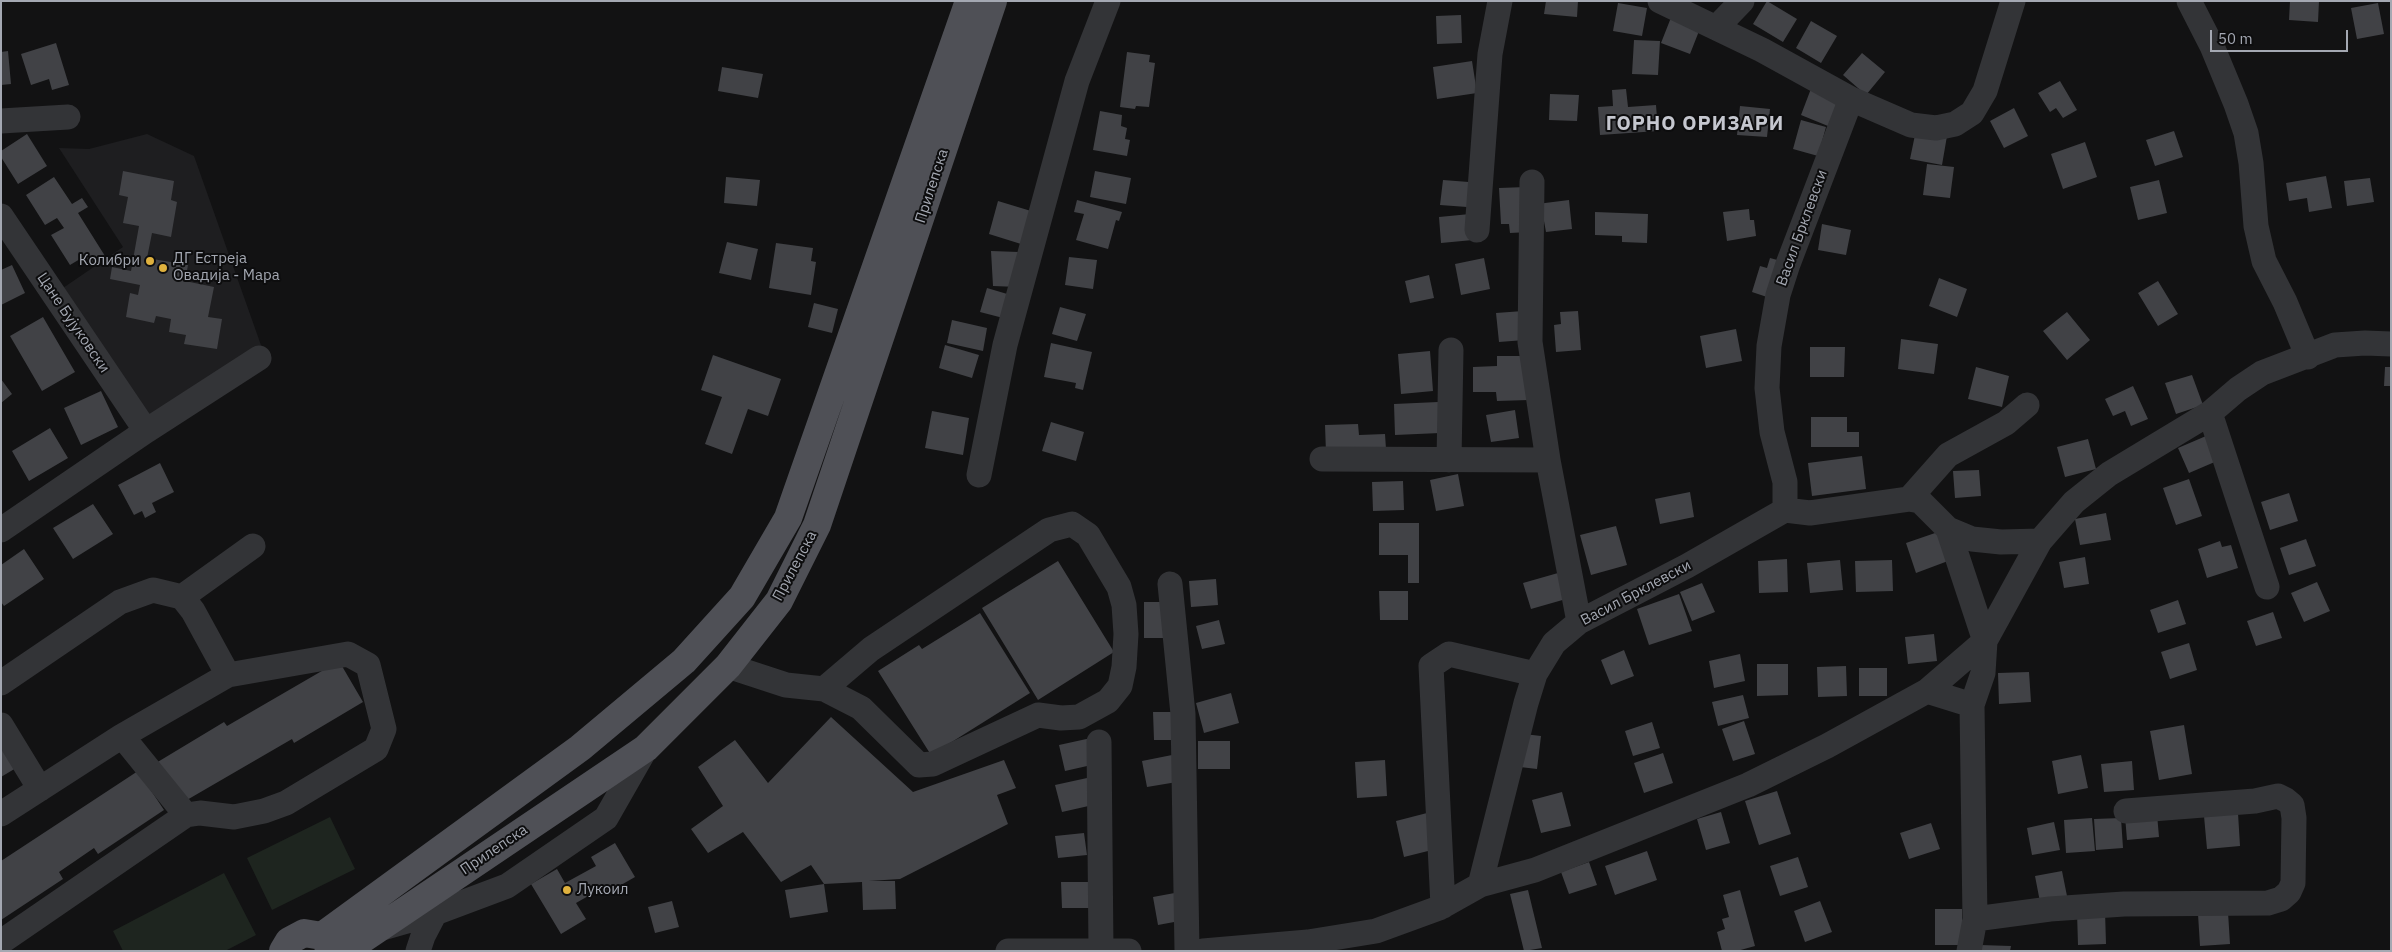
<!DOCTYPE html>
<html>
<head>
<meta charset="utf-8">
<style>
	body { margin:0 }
	#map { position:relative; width:2392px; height:952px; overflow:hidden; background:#121213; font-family:"IBM Plex Sans",sans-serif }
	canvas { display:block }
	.frame { position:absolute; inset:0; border:2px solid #a4a8b2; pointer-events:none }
	.scale { position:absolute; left:2210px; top:30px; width:138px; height:22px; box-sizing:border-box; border:2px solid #a4a8b2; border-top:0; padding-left:6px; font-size:15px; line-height:18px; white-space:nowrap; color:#a4a8b2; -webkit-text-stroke:4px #0d0d0e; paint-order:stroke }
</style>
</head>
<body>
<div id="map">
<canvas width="2392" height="952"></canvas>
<div class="frame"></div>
<div class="scale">50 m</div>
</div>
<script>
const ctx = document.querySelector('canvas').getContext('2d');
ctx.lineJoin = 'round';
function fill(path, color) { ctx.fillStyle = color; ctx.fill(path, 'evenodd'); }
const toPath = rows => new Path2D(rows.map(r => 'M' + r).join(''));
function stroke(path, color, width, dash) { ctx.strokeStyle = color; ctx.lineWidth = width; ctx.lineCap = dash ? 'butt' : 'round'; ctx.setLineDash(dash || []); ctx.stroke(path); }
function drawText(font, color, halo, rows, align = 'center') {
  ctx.font = font + ' "IBM Plex Sans",sans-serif'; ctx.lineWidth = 4; ctx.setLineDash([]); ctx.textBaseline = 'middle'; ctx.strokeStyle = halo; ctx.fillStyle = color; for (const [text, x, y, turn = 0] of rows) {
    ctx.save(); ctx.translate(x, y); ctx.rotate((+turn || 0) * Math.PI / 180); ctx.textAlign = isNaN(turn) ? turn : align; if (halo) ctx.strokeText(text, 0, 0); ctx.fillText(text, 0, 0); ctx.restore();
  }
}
fill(toPath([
	[147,134,194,156,262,348,154,418,144,416,63,288,123,247,59,148,89,149]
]), '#1e1e20');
fill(toPath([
	[330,817,355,869,272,910,247,858],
	[224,873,256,935,225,951,123,951,113,931]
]), '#1e251f');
fill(toPath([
	[1546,1,1578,1,1577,17,1544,14],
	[1767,1,1797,19,1783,42,1753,24],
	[2290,1,2319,1,2318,22,2289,20],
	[1618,3,1647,8,1642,36,1613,31],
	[2378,3,2384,34,2357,39,2351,8],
	[1461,15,1462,43,1437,44,1436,16],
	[1672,15,1701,26,1690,54,1661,43],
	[1811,21,1837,36,1821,63,1796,48],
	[1634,40,1660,41,1658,75,1632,74],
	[56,43,69,85,52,90,49,79,31,85,21,54],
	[8,51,11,84,1,85,1,52],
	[1127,52,1150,55,1149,62,1155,63,1149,107,1136,106,1135,109,1120,107],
	[1862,53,1885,72,1866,95,1843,75],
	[1472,61,1477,93,1437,99,1433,67],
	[722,67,763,74,758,98,718,91],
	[2060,81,2077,110,2063,118,2056,108,2050,112,2038,93],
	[1812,86,1840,98,1828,126,1801,115],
	[1626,89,1628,107,1656,105,1658,131,1600,135,1598,107,1613,106,1612,90],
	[1550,94,1579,95,1577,121,1549,120],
	[1740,106,1770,109,1767,137,1737,135],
	[2014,108,2028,136,2004,148,1990,121],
	[1100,111,1122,115,1121,126,1127,128,1125,139,1130,140,1127,156,1093,150],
	[1801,120,1826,127,1818,156,1793,149],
	[1916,130,1947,136,1942,165,1910,159],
	[2174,131,2183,157,2155,166,2146,140],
	[27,134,47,166,18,184,1,157,1,151],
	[2085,142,2097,177,2063,189,2051,154],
	[1927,164,1954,167,1950,198,1923,195],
	[123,171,174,181,171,200,177,202,171,237,152,233,147,258,188,265,185,281,214,287,208,317,222,319,217,349,184,344,186,335,169,332,171,319,156,316,154,323,126,317,130,293,138,295,140,285,110,279,112,267,131,271,139,226,123,223,128,197,119,195],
	[1095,171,1131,178,1126,204,1090,197],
	[2326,176,2332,208,2309,212,2307,198,2289,201,2286,183],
	[54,177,72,204,82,198,88,207,78,213,105,256,91,265,85,256,70,265,51,235,64,228,57,218,45,225,26,195],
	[726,177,760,180,757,206,724,203],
	[2370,178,2374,202,2347,206,2344,181],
	[1443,180,1469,182,1467,207,1440,205],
	[2159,180,2167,213,2138,220,2130,187],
	[1526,187,1529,232,1510,233,1509,224,1501,224,1499,188],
	[1077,200,1122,212,1119,221,1116,220,1108,249,1076,240,1084,214,1074,212],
	[1569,200,1572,229,1546,232,1544,221,1539,222,1537,204],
	[998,201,1031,211,1021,244,989,234],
	[1749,209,1750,220,1754,220,1756,236,1727,241,1723,212],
	[1595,212,1648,214,1647,243,1622,242,1622,236,1595,235],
	[1470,214,1473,240,1441,243,1439,217],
	[1822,224,1851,230,1846,255,1818,250],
	[727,242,758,249,751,280,719,273],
	[776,243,813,248,811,261,816,262,811,295,769,288],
	[991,251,1019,252,1018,287,993,286],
	[1069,257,1097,260,1093,289,1065,285],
	[1484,258,1490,289,1461,295,1455,264],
	[1770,258,1781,261,1770,298,1752,292,1760,266,1767,268],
	[12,265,25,293,1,305,1,270],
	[1429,275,1434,298,1410,303,1405,281],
	[1939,278,1967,289,1957,317,1929,306],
	[2158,281,2178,314,2158,326,2138,293],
	[987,288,1014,296,1007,319,980,312],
	[814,303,838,309,832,333,808,327],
	[1060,307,1086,314,1077,341,1052,334],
	[1523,311,1525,340,1499,342,1496,313],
	[1578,311,1581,350,1556,352,1554,325,1561,324,1560,312],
	[2067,312,2090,340,2067,360,2043,331],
	[43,317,75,372,42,391,10,336],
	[952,320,987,328,983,351,947,343],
	[1736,329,1742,361,1706,368,1700,336],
	[1901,339,1938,344,1934,374,1898,369],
	[1051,343,1092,352,1083,390,1075,388,1076,383,1044,377],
	[945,345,979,355,972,378,939,368],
	[1810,347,1845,347,1844,377,1810,377],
	[1430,351,1433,391,1401,394,1398,354],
	[713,355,781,379,768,416,748,409,732,454,705,444,722,397,701,390],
	[1497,356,1528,356,1529,400,1497,401,1496,392,1473,392,1473,367,1497,366],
	[1976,367,2009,376,2002,407,1968,399],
	[2385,367,2391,367,2391,386,2384,386],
	[2192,375,2203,405,2176,414,2165,383],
	[1,379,12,394,1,403],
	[2133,386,2148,419,2131,426,2125,411,2113,416,2105,399],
	[101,391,118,427,81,445,64,408],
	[1438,402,1440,433,1395,435,1394,404],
	[1515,410,1519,438,1491,442,1486,415],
	[932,411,969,418,963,455,925,448],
	[1811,417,1847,417,1847,432,1859,432,1859,447,1811,447],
	[1051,422,1084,432,1076,461,1042,451],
	[1358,424,1359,435,1385,434,1386,449,1326,453,1325,425],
	[50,428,68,458,29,481,12,451],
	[2206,436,2217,461,2189,473,2178,448],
	[2088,439,2096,469,2065,477,2057,447],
	[1862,456,1866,489,1812,496,1808,463],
	[160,463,174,492,152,503,156,512,145,518,142,511,134,515,118,485],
	[1979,470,1981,496,1955,498,1953,471],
	[1458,474,1464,506,1436,511,1430,480],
	[2189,479,2202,516,2176,525,2163,488],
	[1403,481,1404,510,1373,511,1372,482],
	[1690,492,1694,517,1660,524,1655,499],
	[2289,493,2298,521,2270,530,2261,502],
	[93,504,113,534,73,559,53,528],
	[2106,513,2111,540,2080,545,2075,519],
	[1379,523,1419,523,1419,583,1408,583,1408,555,1379,555],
	[1616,526,1627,565,1591,575,1580,535],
	[1938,532,1948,561,1916,573,1906,543],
	[2306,539,2316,566,2289,575,2280,548],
	[2220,541,2222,547,2231,545,2238,568,2207,578,2198,549],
	[24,549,44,579,4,606,1,602,1,565],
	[2085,557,2089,584,2064,588,2059,562],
	[1787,559,1788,592,1759,593,1758,561],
	[1840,560,1843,590,1810,593,1807,563],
	[1892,560,1893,591,1856,592,1855,561],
	[1058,561,1114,652,1038,700,982,608],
	[1558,573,1566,599,1531,609,1523,583],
	[1216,579,1218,605,1191,607,1189,581],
	[2317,582,2330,611,2304,622,2291,593],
	[1702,583,1715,612,1692,621,1680,592],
	[1379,591,1408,591,1408,620,1380,620],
	[1679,594,1692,631,1649,645,1637,609],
	[2178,600,2186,624,2158,633,2150,610],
	[1144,602,1170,602,1170,638,1144,638],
	[2273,612,2282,638,2256,646,2247,621],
	[980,613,1030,693,931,755,878,671,919,645,922,649],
	[1219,620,1225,644,1202,649,1196,626],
	[1934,634,1937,661,1908,664,1905,637],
	[2189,643,2197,670,2170,679,2161,652],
	[1624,650,1634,676,1611,685,1601,660],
	[1740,654,1745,681,1714,688,1709,661],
	[339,661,363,702,294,743,292,739,180,804,156,763,224,722,227,726],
	[1757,664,1788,664,1788,695,1757,696],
	[1846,666,1847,696,1818,697,1817,667],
	[1859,668,1887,668,1887,696,1859,696],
	[2029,672,2031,702,1999,704,1998,673],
	[1231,693,1239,723,1204,733,1196,703],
	[1743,695,1749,718,1718,726,1712,702],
	[1153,712,1180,712,1180,740,1154,740],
	[831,717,913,792,1004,760,1016,788,997,795,1008,824,900,879,869,881,895,881,896,909,863,910,862,882,824,884,811,865,781,882,743,832,708,853,691,829,723,806,698,767,735,740,768,783],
	[1744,721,1755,754,1733,761,1722,729],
	[1652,722,1660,748,1633,756,1625,731],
	[2184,725,2192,774,2159,780,2150,731],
	[1524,734,1541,736,1537,769,1520,767],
	[1091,738,1096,764,1065,771,1059,745],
	[1198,741,1230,741,1230,769,1198,769],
	[1,745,16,768,1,777],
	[1663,753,1673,783,1644,793,1634,763],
	[1172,755,1177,782,1147,787,1142,761],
	[2081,755,2088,788,2058,794,2052,761],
	[1385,760,1387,796,1357,798,1355,762],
	[2132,761,2134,790,2104,792,2101,764],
	[138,771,164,810,98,854,94,848,59,872,63,879,1,920,1,861],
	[1087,778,1093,805,1062,812,1055,785],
	[1777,791,1791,834,1759,845,1745,801],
	[1562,792,1571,826,1541,833,1532,800],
	[1721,812,1730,843,1706,850,1697,819],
	[1427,813,1436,849,1404,857,1396,821],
	[2238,813,2240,846,2207,849,2204,816],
	[2157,814,2159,837,2127,840,2125,816],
	[2092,818,2095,851,2066,853,2064,820],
	[2121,818,2123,848,2096,850,2094,819],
	[2054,822,2060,850,2032,855,2027,828],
	[1931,823,1940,849,1909,859,1900,833],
	[1084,833,1087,855,1058,858,1055,836],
	[615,843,635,877,607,893,604,887,576,903,586,919,561,934,531,884,557,869,565,883,596,866,591,857],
	[1647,851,1657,880,1615,895,1605,866],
	[1798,857,1808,887,1780,896,1770,866],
	[1589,862,1597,885,1569,894,1561,872],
	[2062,871,2067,896,2040,902,2035,876],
	[1061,882,1092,882,1092,908,1062,908],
	[824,884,828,912,790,918,785,890],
	[1528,890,1542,948,1524,951,1510,894],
	[1740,890,1755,946,1737,951,1722,951,1717,932,1725,929,1722,919,1729,917,1723,895],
	[1180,892,1185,920,1158,925,1153,897],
	[672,901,679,927,655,933,648,907],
	[1820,901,1832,932,1805,942,1794,911],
	[1935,909,1962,909,1962,945,1935,945],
	[2105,911,2106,944,2078,945,2077,912],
	[2228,912,2230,944,2200,946,2198,914],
	[1980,945,2011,946,2010,951,1980,951]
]), '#414246');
stroke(toPath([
	[1660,1,1762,50,1851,99,1911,125,1936,128,1955,124,1972,113,1985,91,2013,1],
	[2189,1,2212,46,2236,104,2246,133,2251,163,2256,226,2264,261,2285,302,2308,357],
	[1716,28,1742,1],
	[1851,99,1788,264,1778,295,1769,346,1767,388,1772,432,1785,482,1785,510,1810,513,1909,499,1920,501,1948,529,1972,539,2001,542,2040,541],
	[1,121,68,117],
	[1532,182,1530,342,1548,460,1579,622],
	[1,216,146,431],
	[1477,230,1490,54,1500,1],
	[2210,413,2267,587],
	[1322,459,1548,460],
	[1449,460,1451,350],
	[979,475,1005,345,1077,81,1108,1],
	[1909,499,1948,455,2006,423,2027,405],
	[1948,529,1985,641,1983,673,1972,705,1975,919,1969,951],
	[1,530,146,431,259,358],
	[1170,584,1183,714,1187,951],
	[182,597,253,546],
	[728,666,786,685,824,689,861,708,919,765,933,764,1038,715,1061,718,1079,717,1108,701,1120,686,1124,667,1126,634,1124,605,1119,587,1088,535,1072,524,1049,530,871,649,824,689],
	[1,683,120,602,153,590,182,597,193,611,228,675],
	[1927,691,1972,705],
	[1,725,40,789],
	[122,736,186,815],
	[1099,742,1101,950],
	[1,814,122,736,228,675,348,654,368,665,384,729,376,749,286,803,264,811,234,817,200,813,186,815,1,942],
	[1480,885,1526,703,1535,674,1554,643,1579,622,1687,566,1785,510],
	[1443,906,1431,666,1449,654,1535,674],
	[1975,919,2050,909,2124,904,2268,903,2281,899,2289,892,2293,883,2294,818,2292,805,2286,800,2278,796,2255,801,2126,811],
	[386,927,435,913,507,886,606,818,646,748],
	[418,951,423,936,435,913,441,907],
	[1008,951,1129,951],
	[1203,951,1308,942,1376,931,1439,908,1480,885,1535,870,1748,785,1827,746,1927,691,1985,641,2040,541,2074,502,2109,474,2210,413,2238,389,2262,373,2335,345,2365,343,2391,344]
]), '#333437', 25);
stroke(toPath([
	[322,936,580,748,684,661,742,597,788,518,969,1],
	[283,951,289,941,304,933,322,936,333,951],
	[345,951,646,748,728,666,779,601,817,525,993,1]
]), '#4f5056', 28);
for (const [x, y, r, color] of [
	[150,261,5,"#dfb13e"],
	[163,268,5,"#dfb13e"],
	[567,890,5,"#dfb13e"]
]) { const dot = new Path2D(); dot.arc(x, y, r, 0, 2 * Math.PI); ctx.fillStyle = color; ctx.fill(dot); stroke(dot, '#0d0d0e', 2); }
drawText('15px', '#a4a8b2', '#0d0d0e', [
	["Прилепска",932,186,-72],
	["Васил Брклевски",1802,228,-70],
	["Цане Бујуковски",73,323,56],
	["Прилепска",795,566,-62],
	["Васил Брклевски",1636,593,-28],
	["Прилепска",494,850,-34]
]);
drawText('15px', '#a4a8b2', '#0d0d0e', [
	["ДГ Естреја",173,259],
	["Овадија - Мара",173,276],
	["Колибри",140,261,"right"],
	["Лукоил",577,890]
], 'left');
ctx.letterSpacing = '1px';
drawText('bold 20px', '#c5c7cf', '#0d0d0e', [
	["ГОРНО ОРИЗАРИ",1695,124]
]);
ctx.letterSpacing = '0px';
</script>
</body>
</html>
